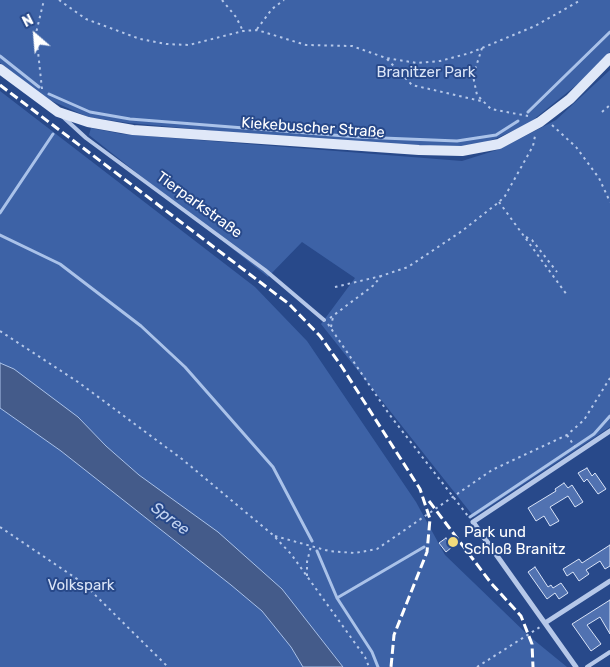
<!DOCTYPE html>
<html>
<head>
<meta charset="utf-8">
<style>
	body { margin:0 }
	#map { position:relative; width:610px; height:667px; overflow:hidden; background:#28498a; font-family:Rubik,sans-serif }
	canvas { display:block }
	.north { position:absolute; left:10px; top:10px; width:50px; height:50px; -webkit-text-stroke:4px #28498a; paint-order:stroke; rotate:333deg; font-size:14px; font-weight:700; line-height:20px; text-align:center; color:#fff }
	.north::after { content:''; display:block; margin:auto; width:18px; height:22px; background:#fff; clip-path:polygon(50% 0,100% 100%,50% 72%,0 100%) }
</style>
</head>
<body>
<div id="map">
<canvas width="610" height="667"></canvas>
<div class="north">N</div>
</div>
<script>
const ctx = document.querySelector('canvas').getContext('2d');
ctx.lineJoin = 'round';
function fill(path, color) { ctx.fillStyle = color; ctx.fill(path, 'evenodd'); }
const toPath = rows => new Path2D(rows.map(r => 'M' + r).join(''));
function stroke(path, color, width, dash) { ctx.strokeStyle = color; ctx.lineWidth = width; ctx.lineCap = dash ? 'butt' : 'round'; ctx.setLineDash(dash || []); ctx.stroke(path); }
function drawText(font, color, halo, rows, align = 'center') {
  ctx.font = font + ' Rubik,sans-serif'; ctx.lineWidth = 4; ctx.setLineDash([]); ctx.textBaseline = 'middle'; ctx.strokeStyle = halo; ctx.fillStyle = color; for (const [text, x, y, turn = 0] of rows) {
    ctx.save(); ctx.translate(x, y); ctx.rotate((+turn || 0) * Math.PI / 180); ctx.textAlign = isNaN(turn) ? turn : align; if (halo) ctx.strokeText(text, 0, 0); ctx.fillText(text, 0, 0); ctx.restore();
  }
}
fill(toPath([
	[0,0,610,0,610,52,579,83,528,124,497,138,479,144,460,147,409,146,238,133,129,123,88,117,45,98,0,63],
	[610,70,610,427,474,517,321,324,355,278,302,242,268,277,89,135,91,128,122,134,462,161,500,149,556,120],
	[0,91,255,287,307,341,416,502,445,555,529,636,567,667,343,667,282,589,139,475,106,446,78,417,0,363],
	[0,408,61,451,231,585,262,611,291,647,303,667,0,667]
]), '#3d62a6');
const water = toPath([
	[0,363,14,369,78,417,106,446,139,475,218,532,282,589,343,667,303,667,291,647,262,611,231,585,61,451,0,408,0,363]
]);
fill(water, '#445b8a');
stroke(water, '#aac2e9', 1);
stroke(toPath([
	[0,56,39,87],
	[49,94,90,112,130,119,358,137,457,141,496,135,518,121],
	[528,112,610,32],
	[0,213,53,134],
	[0,235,60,264,141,326,185,367,273,467,312,541],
	[470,517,594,434,610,416],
	[317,551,337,598,372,652,378,667],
	[337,598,424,547]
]), '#aac2e9', 3);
const building = toPath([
	[587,468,592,476,595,473,606,489,598,494,587,479,584,482,578,473,587,468],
	[564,483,568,488,572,485,583,502,575,507,568,496,550,507,559,521,550,526,544,516,536,521,528,508,556,491,555,489,564,483],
	[446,538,452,547,446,552,439,543,446,538],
	[610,545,610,566,605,569,600,561,586,570,589,574,579,581,573,572,567,576,563,569,579,559,582,563,610,545],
	[535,567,548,587,551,585,553,588,561,583,568,593,559,599,555,593,547,599,528,572,535,567],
	[610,600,610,634,600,617,587,625,601,644,591,651,572,624,610,600]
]);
fill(building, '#5172b1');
stroke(building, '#dae4f7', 1);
stroke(toPath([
	[59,0,86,19,140,39,166,44,189,45,243,31,257,30,306,45,352,46,386,58,417,63,440,61,470,53,535,26,581,0],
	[222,0,236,17,243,31],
	[257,29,272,9,284,0],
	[482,48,473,76,477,95,491,109,528,116],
	[387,59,412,85,481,101],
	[42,89,36,33,44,0],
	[602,112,610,105],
	[552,125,576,147,599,178,610,202],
	[499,202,567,295],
	[526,237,532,240,557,272],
	[335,287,381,276],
	[330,318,374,285,381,276,408,267,462,231,499,202,505,196,533,146,535,136],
	[328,324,389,414,468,516],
	[331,327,333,317],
	[0,331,78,382,182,459,273,535,291,554,365,657,369,667],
	[567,435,575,447],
	[0,527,83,583,168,667],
	[275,536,329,551,355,553,377,549,492,470,567,435,584,420,610,378],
	[307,576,307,562,311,546],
	[477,667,540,627]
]), '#b6c8e9', 2, [2.5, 4]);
stroke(toPath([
	[62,116,86,138,265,270,324,320],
	[587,667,610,652]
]), '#b6c8e9', 4);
stroke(toPath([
	[545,623,610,581],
	[576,667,473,522,610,431]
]), '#b6c8e9', 5);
stroke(toPath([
	[0,69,58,112,88,122,133,130,419,150,462,151,499,144,540,122,570,99,610,58]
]), '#e0e8f8', 10);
stroke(toPath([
	[0,85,289,304,320,336,342,367,420,489,430,519,427,552,394,635,391,667],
	[429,501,491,583,521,616,532,644,533,667]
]), '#fff', 3, [9, 4]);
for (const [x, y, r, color] of [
	[453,542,6,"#f1da7c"]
]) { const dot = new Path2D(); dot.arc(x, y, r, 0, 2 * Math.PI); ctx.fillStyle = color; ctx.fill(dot); stroke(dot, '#28498a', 2); }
drawText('15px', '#dae4f7', '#28498a', [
	["Branitzer Park",426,73],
	["Volkspark",81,586]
]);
drawText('15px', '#fff', '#28498a', [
	["Kiekebuscher Straße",313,128,4],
	["Tierparkstraße",199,205,36]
]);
drawText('15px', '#fff', '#28498a', [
	["Park und",464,533],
	["Schloß Branitz",464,550]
], 'left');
drawText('italic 16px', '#c1d2f0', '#28498a', [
	["Spree",170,519,37]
]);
</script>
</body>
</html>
